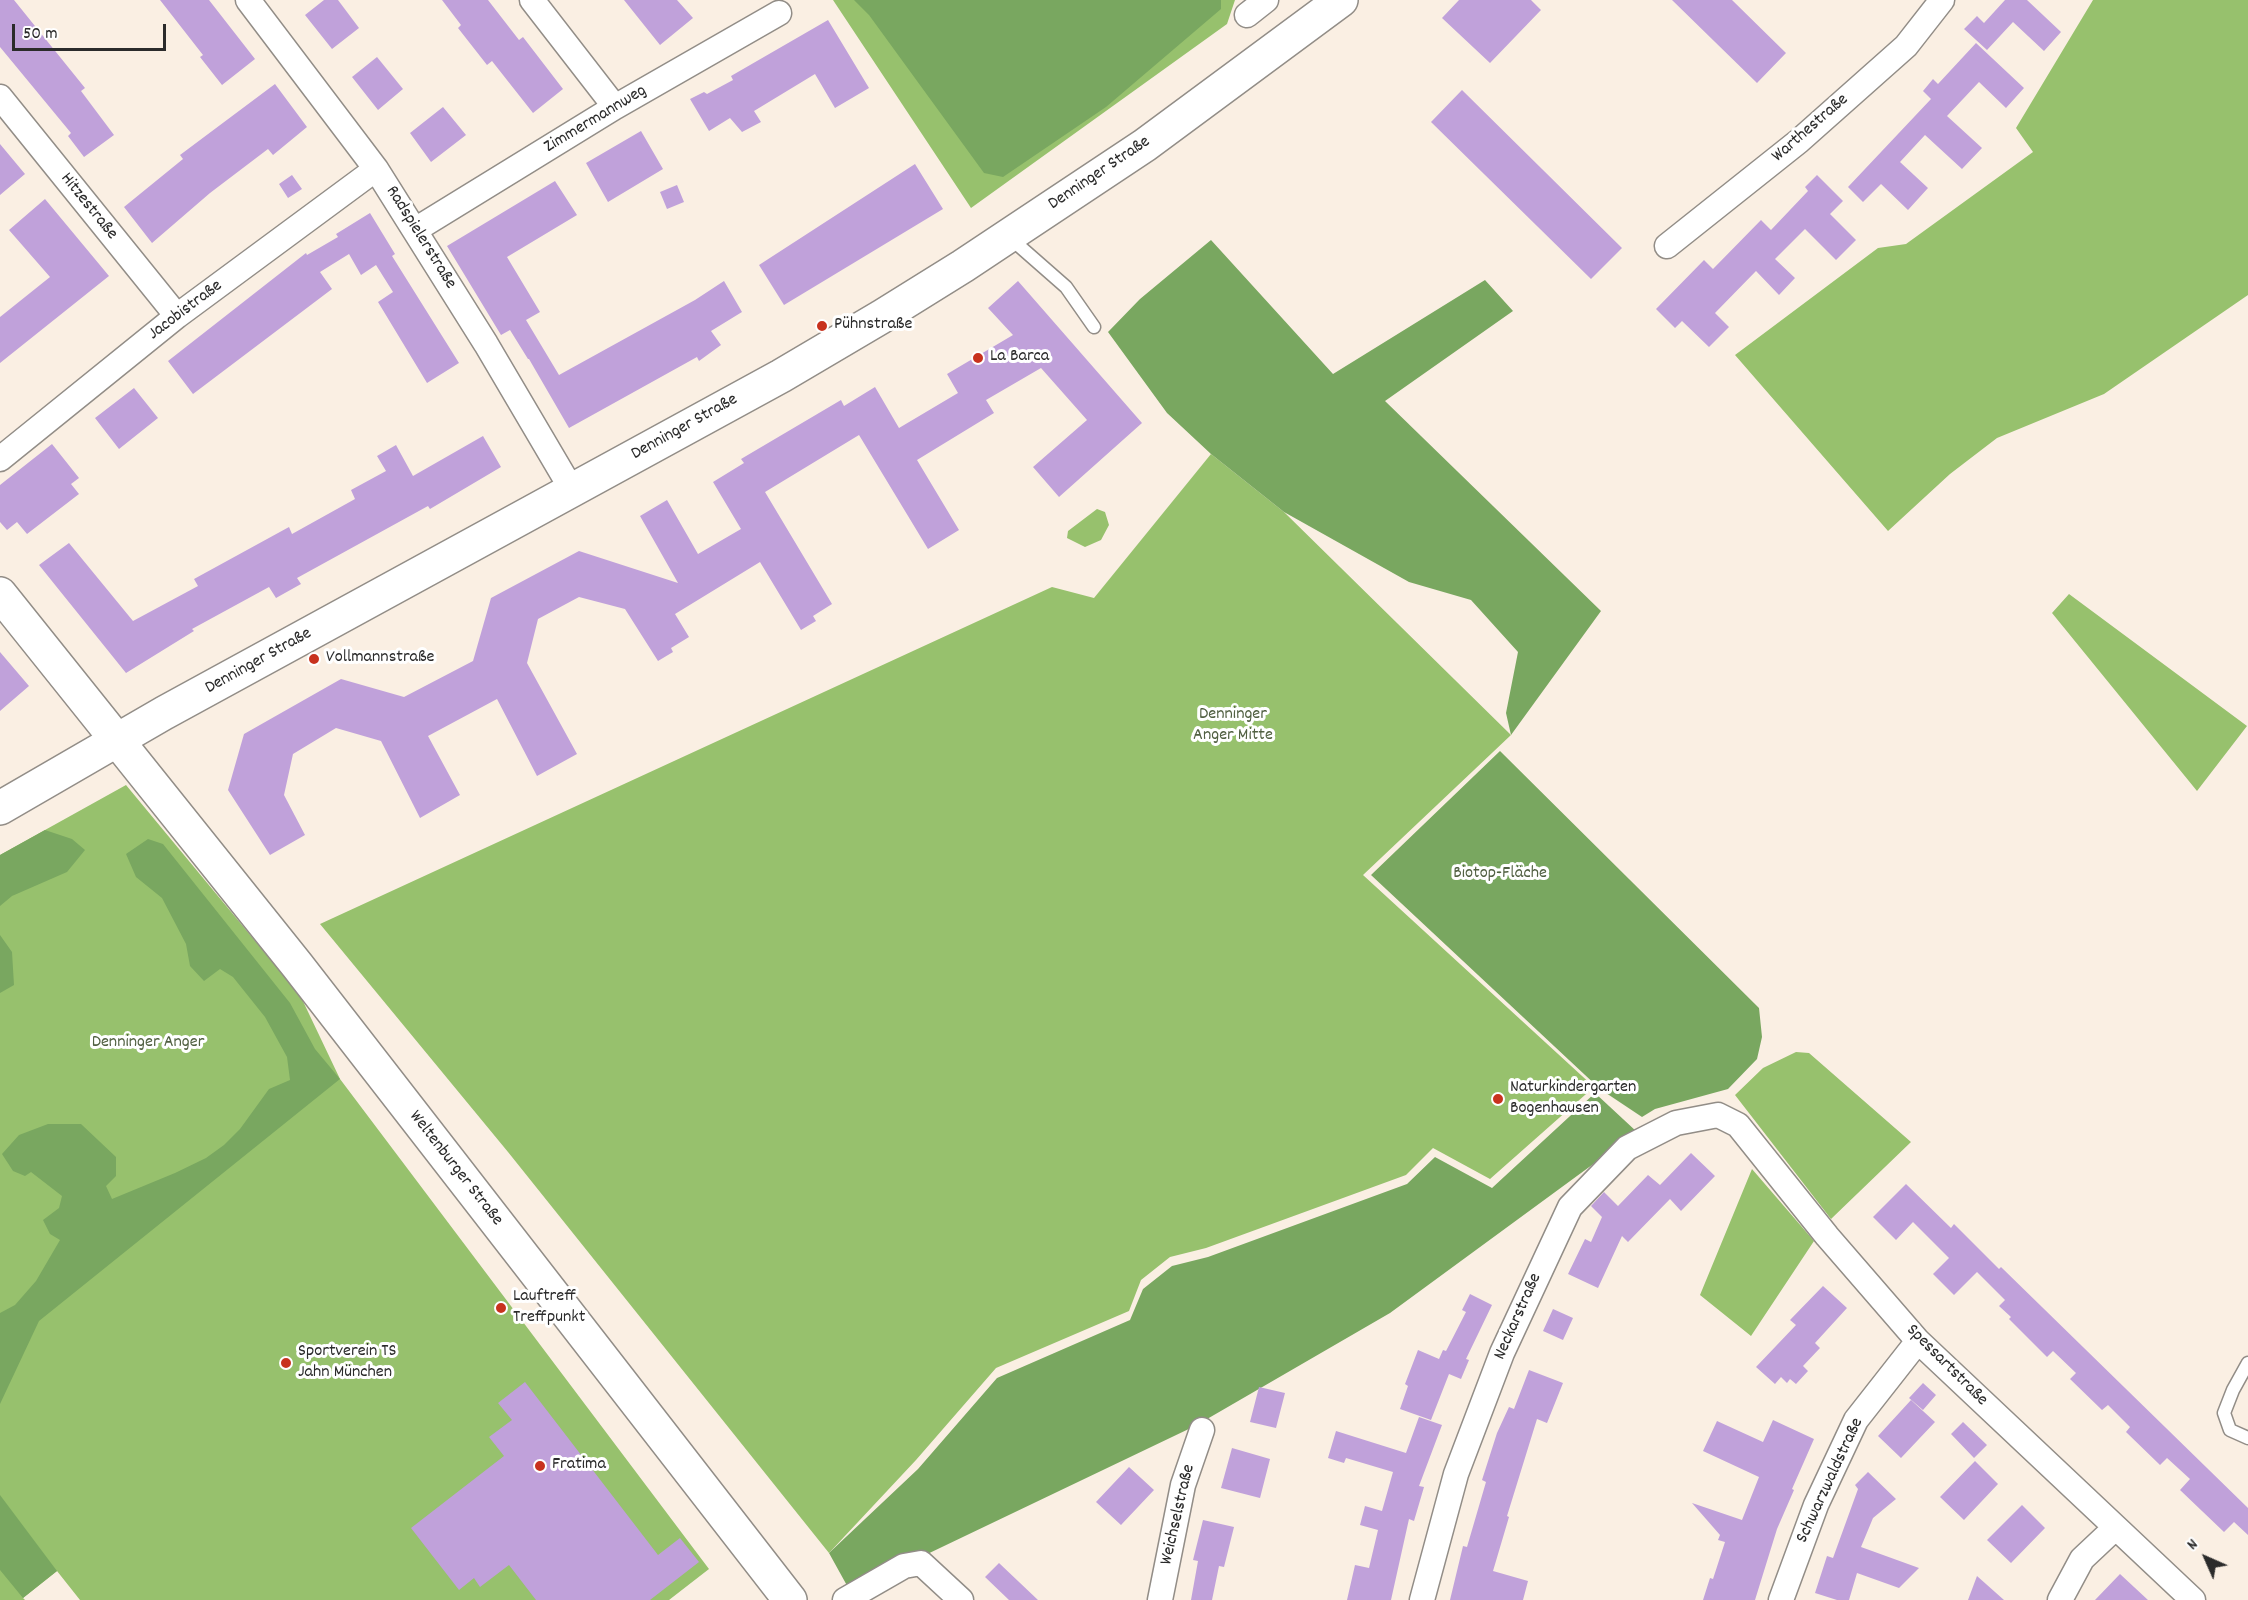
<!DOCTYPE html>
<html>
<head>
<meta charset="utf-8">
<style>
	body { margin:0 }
	#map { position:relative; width:2248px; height:1600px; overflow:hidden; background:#faefe3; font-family:Dekko,sans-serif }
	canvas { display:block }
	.north { position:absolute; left:2176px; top:1528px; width:60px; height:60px; -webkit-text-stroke:4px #fff; paint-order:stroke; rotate:315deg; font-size:16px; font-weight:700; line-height:24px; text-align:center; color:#2b2b2b }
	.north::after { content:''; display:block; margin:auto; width:21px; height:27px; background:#2b2b2b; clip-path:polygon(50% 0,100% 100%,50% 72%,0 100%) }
	.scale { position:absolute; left:12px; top:24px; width:154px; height:27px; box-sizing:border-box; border:3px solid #2b2b2b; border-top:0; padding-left:8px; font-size:18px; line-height:21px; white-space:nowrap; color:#2b2b2b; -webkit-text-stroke:4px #fff; paint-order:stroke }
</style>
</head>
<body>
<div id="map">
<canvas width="2248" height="1600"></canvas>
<div class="north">N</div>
<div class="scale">50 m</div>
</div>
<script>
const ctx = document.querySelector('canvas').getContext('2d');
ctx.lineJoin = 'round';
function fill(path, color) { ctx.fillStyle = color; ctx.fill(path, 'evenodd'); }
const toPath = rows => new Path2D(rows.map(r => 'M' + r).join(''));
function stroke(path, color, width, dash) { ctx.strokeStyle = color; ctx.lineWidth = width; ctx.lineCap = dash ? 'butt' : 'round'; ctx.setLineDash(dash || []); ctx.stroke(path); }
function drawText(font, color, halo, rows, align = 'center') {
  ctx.font = font + ' Dekko,sans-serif'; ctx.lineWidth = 6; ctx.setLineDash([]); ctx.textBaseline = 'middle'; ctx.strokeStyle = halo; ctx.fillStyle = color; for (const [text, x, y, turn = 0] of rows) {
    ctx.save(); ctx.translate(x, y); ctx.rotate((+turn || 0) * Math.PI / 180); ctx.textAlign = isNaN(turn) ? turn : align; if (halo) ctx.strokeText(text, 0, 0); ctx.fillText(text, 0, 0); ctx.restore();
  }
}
fill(toPath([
	[833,0,1235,0,1227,24,971,208],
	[2093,0,2248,0,2248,295,2104,394,1997,438,1950,474,1888,531,1735,355,1878,248,1906,244,2033,152,2016,128],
	[1211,454,1284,512,1511,735,1363,875,1594,1087,1490,1179,1433,1148,1406,1175,1206,1248,1170,1257,1141,1280,1129,1311,996,1368,916,1460,829,1553,508,1152,320,924,1052,587,1094,598],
	[1097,509,1105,512,1109,525,1101,540,1085,547,1067,538,1068,531],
	[2069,594,2247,726,2197,791,2052,613],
	[126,785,300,995,340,1079,709,1569,669,1600,80,1600,57,1571,23,1598,25,1600,0,1600,0,855],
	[1796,1052,1809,1053,1911,1142,1831,1219,1735,1095,1763,1068],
	[1752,1169,1814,1241,1751,1336,1700,1295]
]), '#97c16d');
fill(toPath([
	[854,0,1221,0,1221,9,1106,107,1003,177,984,173,869,15],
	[1211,240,1333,374,1485,280,1513,311,1385,401,1601,611,1511,735,1506,713,1518,652,1471,600,1409,582,1284,512,1211,454,1167,413,1108,332,1140,299],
	[1500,751,1759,1008,1762,1037,1757,1059,1728,1089,1655,1109,1642,1117,1600,1089,1371,875],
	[45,830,72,839,85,850,67,872,12,896,0,906,0,855],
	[148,839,163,844,290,1003,315,1049,340,1079,39,1321,0,1404,0,1313,15,1305,36,1281,60,1240,50,1234,43,1220,59,1208,62,1196,31,1172,25,1176,13,1171,2,1154,19,1135,48,1124,81,1124,116,1157,116,1176,106,1186,112,1199,175,1173,206,1158,224,1145,240,1129,269,1089,290,1080,287,1057,265,1017,233,977,220,969,204,981,190,966,186,944,162,898,136,877,126,854],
	[0,935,12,952,14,985,0,993],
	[1595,1093,1637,1132,1390,1313,1195,1426,850,1591,829,1553,918,1469,997,1378,1130,1320,1143,1289,1172,1266,1208,1257,1407,1184,1435,1157,1492,1188],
	[0,1495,57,1571,23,1598,0,1570]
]), '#79a760');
fill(toPath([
	[0,0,14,0,85,88,81,91,114,135,84,157,68,136,71,133,0,47],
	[160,0,209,0,255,59,222,85,200,57,203,55],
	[324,0,338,0,359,28,332,49,305,15],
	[442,0,488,0,519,40,523,37,563,89,533,113,492,61,487,65,458,28,461,25],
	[624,0,677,0,693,18,660,45],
	[1459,0,1531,0,1541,10,1490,63,1442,18],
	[1672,0,1732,0,1786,53,1757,83],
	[2005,0,2027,0,2061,32,2044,51,2013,22,1987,50,1964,29,1977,16,1984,23],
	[828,20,869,88,835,108,815,74,754,111,761,122,742,132,730,118,709,131,690,99,704,92,707,94,733,80,731,76],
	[1976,43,2024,88,2006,108,1979,82,1947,116,1982,148,1962,169,1925,135,1900,162,1928,188,1908,210,1881,184,1863,202,1848,187,1931,99,1923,91,1933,79,1938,84],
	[377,57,403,89,378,110,352,77],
	[275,84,307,127,273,155,268,149,210,193,152,243,124,207,183,159,180,155],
	[1462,90,1622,248,1591,279,1431,122],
	[443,107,466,135,431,162,410,133],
	[641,131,663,169,608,202,586,163],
	[0,144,25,174,0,195],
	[915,164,943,209,784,305,759,265],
	[292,175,302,189,288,198,279,184],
	[1817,175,1843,201,1830,214,1856,240,1836,260,1805,229,1775,259,1795,278,1779,295,1756,271,1715,313,1729,327,1709,347,1682,321,1675,328,1656,309,1704,260,1713,269,1761,220,1771,230,1808,191,1805,187],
	[555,181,577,215,507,257,540,312,526,320,559,375,695,300,724,281,742,312,711,331,721,345,699,361,697,357,569,428,529,359,528,359,510,330,501,335,447,246],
	[677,185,684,202,667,209,660,192],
	[45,199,109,276,0,363,0,317,50,277,9,230],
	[370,213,395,254,392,256,459,363,427,383,378,302,393,292,376,265,361,275,349,254,320,272,332,289,193,394,168,361,306,253,307,255,338,237,336,234],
	[1018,281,1142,423,1059,497,1033,467,1087,420,1041,368,986,400,994,413,917,460,959,530,928,549,859,435,765,492,832,604,813,616,816,621,801,630,760,562,675,614,689,637,671,648,673,652,658,661,625,609,579,597,538,619,527,663,577,754,537,776,497,699,428,736,460,795,420,818,381,741,336,728,293,754,284,795,305,835,270,855,228,790,244,734,341,679,404,697,473,661,491,598,579,551,678,583,640,516,667,500,698,554,741,529,713,482,744,463,741,459,841,400,844,406,875,387,899,428,958,393,947,374,1013,335,988,308],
	[134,388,158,418,119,449,95,418],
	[483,436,501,467,430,509,428,506,297,578,301,584,276,598,269,587,192,629,194,631,126,673,39,565,69,543,133,621,198,586,194,579,289,527,292,534,355,499,351,490,386,471,377,456,396,445,413,476],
	[52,444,79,478,71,484,79,494,27,534,17,522,7,530,0,522,0,485],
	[0,652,29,686,0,711],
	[1691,1153,1715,1176,1681,1211,1670,1199,1628,1242,1622,1236,1598,1288,1568,1274,1585,1239,1591,1242,1602,1217,1591,1206,1604,1192,1618,1206,1648,1175,1660,1185],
	[1906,1184,1951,1228,1954,1224,1999,1269,2001,1267,2248,1508,2248,1535,2234,1522,2224,1532,2180,1490,2190,1479,2167,1458,2160,1465,2126,1432,2130,1427,2108,1405,2102,1410,2070,1379,2076,1373,2053,1351,2047,1357,2009,1319,2011,1317,1999,1306,2005,1300,1977,1272,1954,1295,1933,1274,1949,1258,1913,1222,1896,1240,1873,1217],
	[1823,1286,1847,1308,1815,1343,1820,1348,1803,1366,1808,1371,1796,1384,1790,1379,1787,1383,1781,1377,1775,1384,1756,1367,1796,1325,1790,1320],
	[1470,1294,1492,1305,1466,1359,1469,1360,1461,1379,1449,1374,1431,1420,1400,1409,1408,1386,1405,1384,1418,1350,1439,1359,1443,1350,1446,1351,1466,1312,1462,1310],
	[1553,1309,1573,1318,1563,1340,1543,1331],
	[1529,1370,1563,1383,1547,1423,1537,1419,1507,1516,1509,1517,1493,1571,1528,1581,1523,1600,1450,1600,1463,1546,1467,1547,1486,1482,1482,1480,1497,1433,1509,1407,1514,1409],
	[525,1382,658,1555,680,1538,699,1562,650,1600,536,1600,509,1565,480,1587,474,1578,459,1590,411,1528,504,1456,489,1437,512,1420,498,1403],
	[1923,1383,1936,1395,1923,1410,1909,1398],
	[1259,1387,1285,1393,1276,1428,1250,1422],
	[1911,1400,1935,1422,1901,1458,1878,1436],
	[1419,1417,1442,1425,1419,1486,1424,1487,1414,1521,1409,1519,1391,1600,1347,1600,1355,1565,1369,1568,1378,1530,1360,1525,1365,1506,1382,1511,1393,1472,1346,1458,1344,1463,1328,1458,1336,1431,1406,1453],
	[1773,1420,1814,1439,1792,1489,1794,1490,1777,1529,1755,1600,1703,1600,1710,1578,1713,1579,1725,1542,1718,1540,1720,1535,1692,1503,1742,1520,1759,1477,1703,1451,1717,1421,1763,1442],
	[1963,1422,1987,1445,1974,1458,1951,1434],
	[1232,1448,1270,1459,1260,1498,1221,1488],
	[1975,1461,1998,1484,1964,1520,1940,1497],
	[1129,1467,1154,1490,1121,1525,1096,1502],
	[1868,1472,1896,1499,1873,1518,1861,1547,1919,1568,1899,1588,1857,1573,1849,1600,1837,1600,1815,1593,1827,1556,1833,1558,1858,1489,1855,1485],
	[2022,1505,2045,1528,2011,1563,1987,1540],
	[1203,1520,1234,1527,1224,1567,1219,1566,1212,1600,1191,1600,1198,1561,1193,1560],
	[999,1563,1038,1600,1009,1600,985,1577],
	[2120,1574,2148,1600,2095,1600],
	[1977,1576,2004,1600,1968,1600]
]), '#c0a1da');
const lane = toPath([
	[1009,237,1066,287,1094,327],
	[2248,1363,2233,1390,2224,1413,2230,1430,2248,1438]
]);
const street = toPath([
	[248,0,376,169,486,344,572,490],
	[532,0,615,107],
	[1247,15,1266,0],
	[0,97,177,316],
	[415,230,615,107,779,13],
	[1667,246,1799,141,1906,46,1942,0],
	[0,459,177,316,376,169],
	[845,1600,904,1566,921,1563,961,1600],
	[1160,1600,1183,1485,1202,1430],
	[1422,1600,1456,1474,1502,1353,1570,1207,1627,1148,1676,1123,1718,1115,1738,1125,1827,1236,1918,1341,2193,1600],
	[1781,1600,1816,1505,1856,1420,1918,1341],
	[2060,1600,2082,1559,2115,1528]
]);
const secondary = toPath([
	[0,594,297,965,790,1600],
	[0,808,164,713,781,376,881,317,963,266,1145,145,1341,0]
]);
stroke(lane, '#928d87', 15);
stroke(street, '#928d87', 27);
stroke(secondary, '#928d87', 36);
stroke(lane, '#fff', 12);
stroke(street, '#fff', 24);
stroke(secondary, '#fff', 33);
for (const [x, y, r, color] of [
	[822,326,6,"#c8321e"],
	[978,358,6,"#c8321e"],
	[314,659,6,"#c8321e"],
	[1498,1099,6,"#c8321e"],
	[501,1308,6,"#c8321e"],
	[286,1363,6,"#c8321e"],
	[540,1466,6,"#c8321e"]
]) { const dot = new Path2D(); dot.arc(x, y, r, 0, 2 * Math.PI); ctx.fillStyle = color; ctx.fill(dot); stroke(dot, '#fff', 2); }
drawText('18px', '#2b2b2b', '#fff', [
	["Zimmermannweg",596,120,-31],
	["Warthestraße",1811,129,-41],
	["Denninger Straße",1100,174,-34],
	["Hitzestraße",88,207,51],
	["Radspielerstraße",420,238,58],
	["Jacobistraße",186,311,-37],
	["Denninger Straße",685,428,-29],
	["Denninger Straße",259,662,-29],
	["Weltenburger Straße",455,1169,52],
	["Neckarstraße",1519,1317,-66],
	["Spessartstraße",1946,1366,45],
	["Schwarzwaldstraße",1831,1481,-65],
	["Weichselstraße",1179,1515,-77]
]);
drawText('18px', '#2b2b2b', '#fff', [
	["Pühnstraße",834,326],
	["La Barca",990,358],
	["Vollmannstraße",326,659],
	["Naturkindergarten",1510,1089],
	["Bogenhausen",1510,1110],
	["Lauftreff",513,1298],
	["Treffpunkt",513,1319],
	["Sportverein TS",298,1353],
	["Jahn München",298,1374],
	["Fratima",552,1466]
], 'left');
drawText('18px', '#516042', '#fff', [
	["Denninger",1233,716],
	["Anger Mitte",1233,737],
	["Biotop-Fläche",1500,875],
	["Denninger Anger",148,1044]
]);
</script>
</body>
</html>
